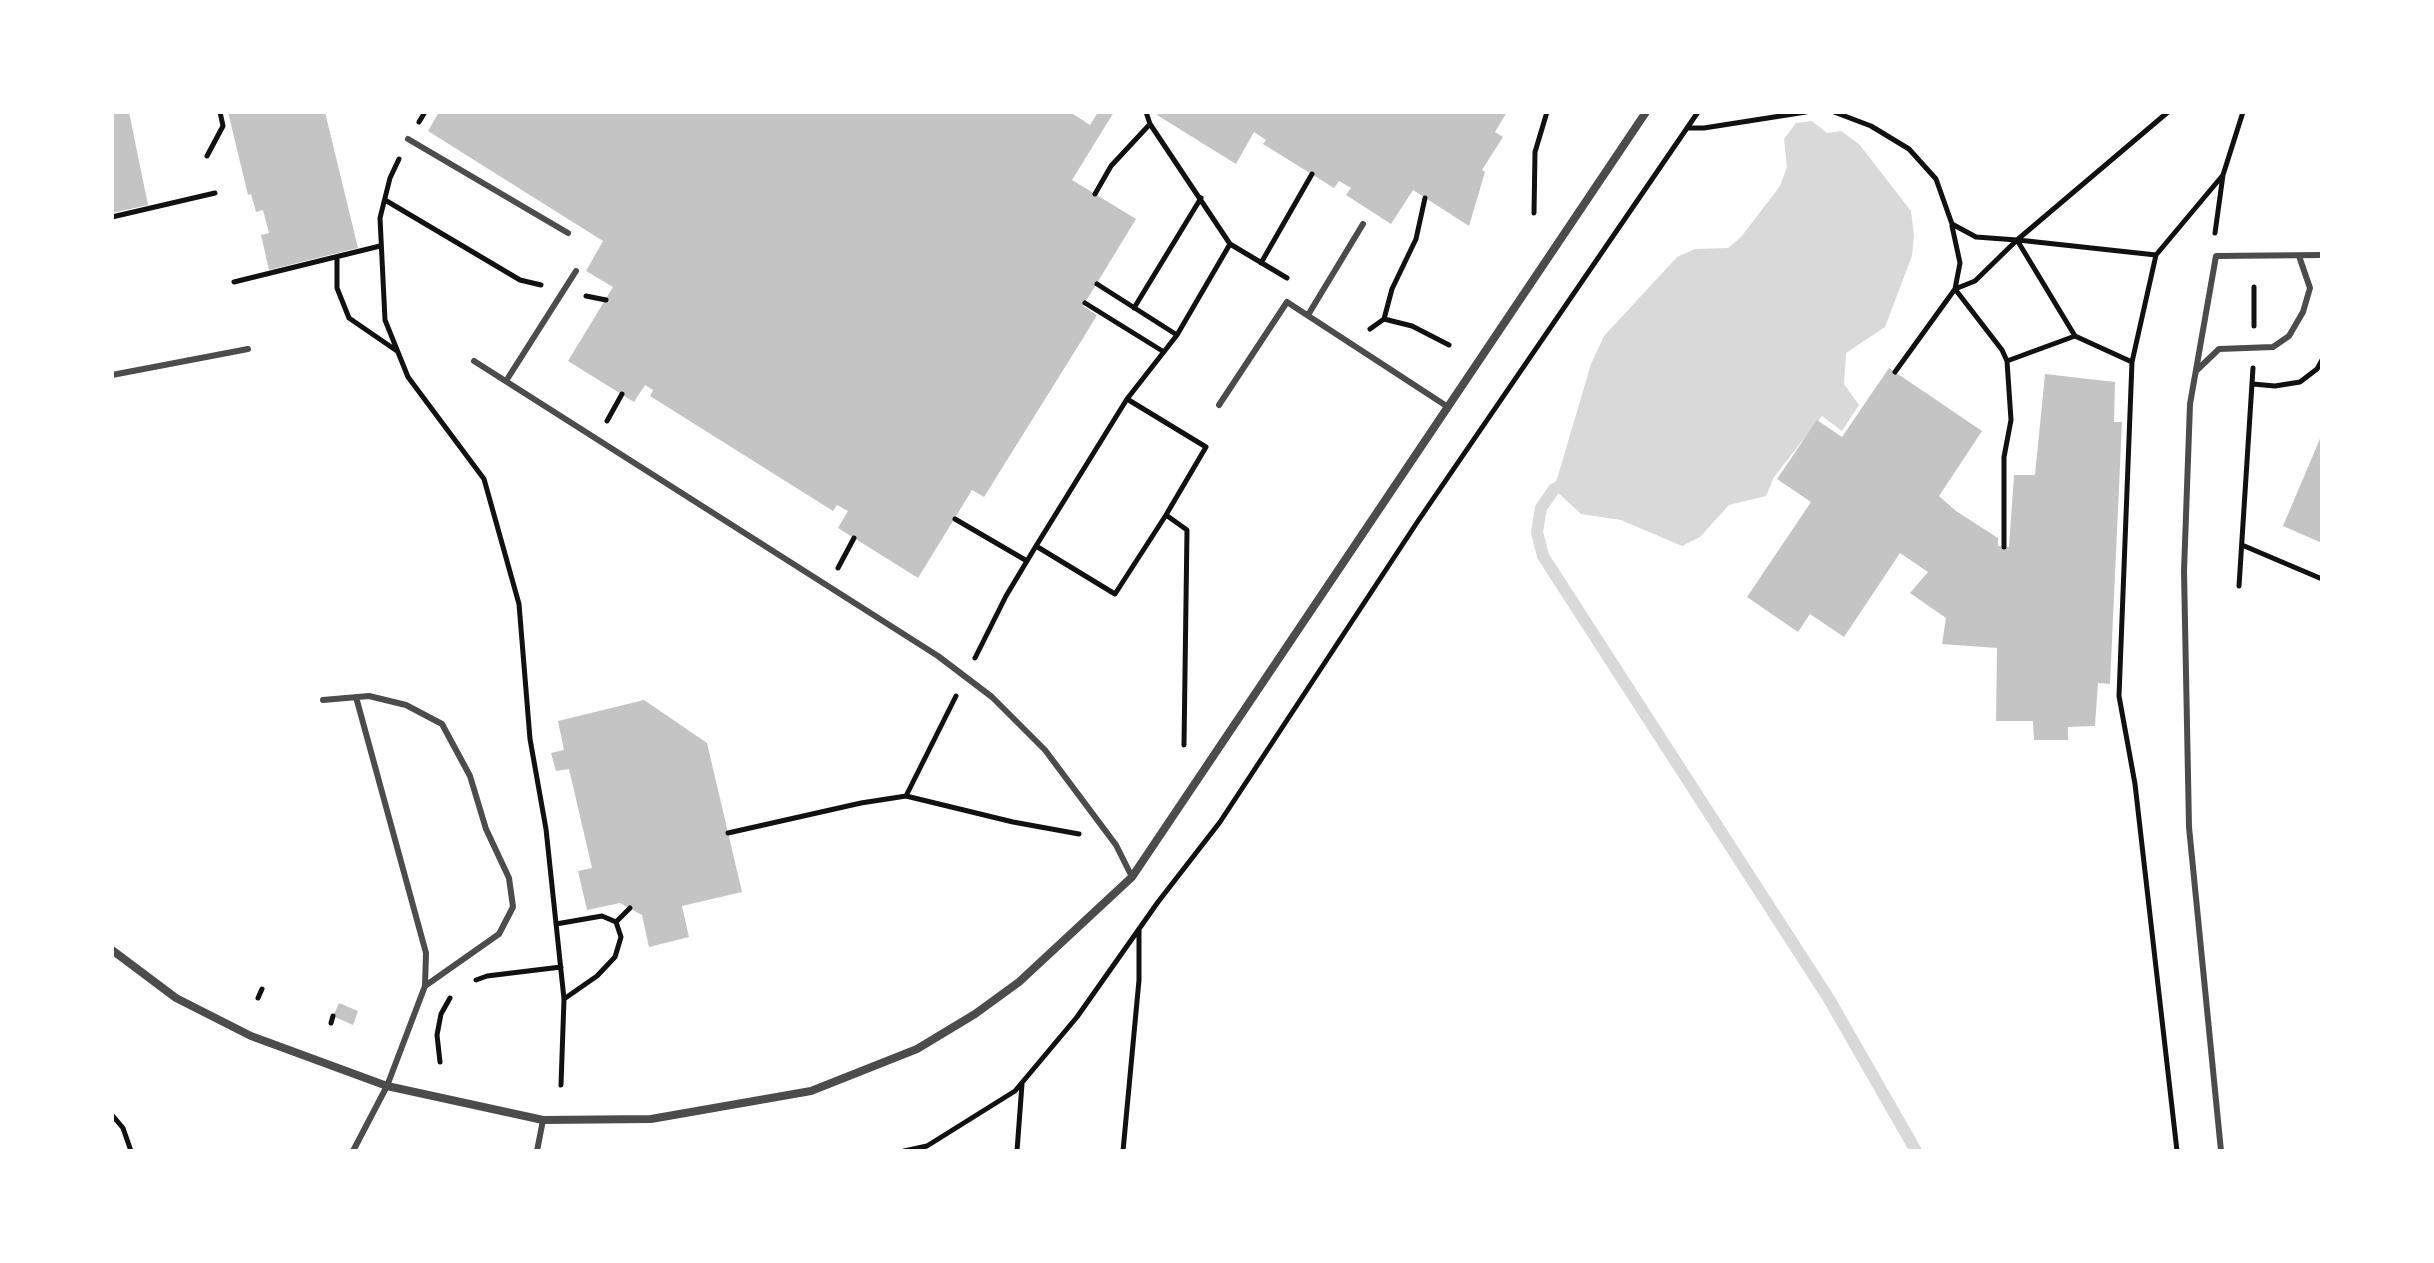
<!DOCTYPE html>
<html>
<head>
<meta charset="utf-8">
<style>
	body { margin:0 }
	#map { position:relative; width:2434px; height:1263px; overflow:hidden; background:#fff; font-family:"DM Sans",sans-serif }
	canvas { display:block }
	.frame { position:absolute; inset:0; border:114px solid #fff; pointer-events:none }
</style>
</head>
<body>
<div id="map">
<canvas width="2434" height="1263"></canvas>
<div class="frame"></div>
</div>
<script>
const ctx = document.querySelector('canvas').getContext('2d');
ctx.lineJoin = 'round';
function fill(path, color) { ctx.fillStyle = color; ctx.fill(path, 'evenodd'); }
const toPath = rows => new Path2D(rows.map(r => 'M' + r).join(''));
function stroke(path, color, width, dash) { ctx.strokeStyle = color; ctx.lineWidth = width; ctx.lineCap = dash ? 'butt' : 'round'; ctx.setLineDash(dash || []); ctx.stroke(path); }
fill(toPath([
	[1812,121,1827,133,1841,131,1859,144,1911,211,1914,236,1912,256,1885,327,1846,353,1844,384,1859,405,1842,431,1822,416,1774,477,1766,496,1729,505,1700,537,1682,546,1621,520,1581,514,1554,489,1591,364,1604,336,1677,257,1695,249,1728,248,1741,237,1780,186,1787,167,1784,139,1796,123]
]), '#d9d9d9');
stroke(toPath([
	[1566,483,1554,489,1541,508,1537,532,1543,556,1829,999,1916,1151]
]), '#d9d9d9', 12);
fill(toPath([
	[112,112,129,112,148,205,112,213],
	[228,112,325,112,358,248,269,270,261,235,269,233,263,210,256,212,251,194,248,195],
	[439,112,1070,112,1090,125,1098,112,1114,112,1072,180,1136,219,1083,306,1097,315,1085,335,984,497,972,490,918,578,838,528,848,511,837,505,833,511,650,396,653,390,645,385,634,402,568,361,613,287,586,271,603,241,428,131],
	[1159,112,1507,112,1495,132,1503,137,1482,170,1485,172,1469,226,1413,190,1391,224,1346,195,1351,188,1339,181,1334,188,1263,144,1266,140,1254,132,1236,164,1157,115],
	[1889,368,1982,431,1939,496,1956,511,1998,538,1998,546,2009,547,2014,475,2035,475,2045,374,2115,382,2114,422,2122,422,2110,684,2098,683,2095,726,2068,727,2068,740,2034,740,2033,721,1996,721,1997,648,1942,644,1946,618,1910,593,1928,572,1900,553,1844,637,1810,614,1798,632,1747,597,1811,502,1777,479,1817,420,1842,437],
	[2322,434,2322,543,2283,526],
	[644,700,707,743,742,892,682,906,689,937,649,947,642,915,620,903,587,910,578,871,592,868,569,769,556,771,551,753,564,750,558,721],
	[339,1003,358,1011,353,1025,333,1016]
]), '#c4c4c4');
stroke(toPath([
	[1146,112,1150,124,1230,244,1287,278],
	[1834,112,1871,126,1909,149,1936,179,1952,224,1976,237,2017,240,2075,336,2132,362],
	[419,122,425,112],
	[1688,128,1704,128,1806,112],
	[207,156,223,126,220,112],
	[399,159,390,178,380,218,385,320,408,377,484,479,519,604,530,739,546,829,564,999,561,1085],
	[1095,194,1111,166,1150,124],
	[385,200,520,280,541,285],
	[1534,213,1535,152,1547,112],
	[112,217,215,193],
	[2215,233,2223,175,2243,112],
	[2018,240,2156,255],
	[337,257,337,288,349,318,397,351],
	[1261,263,1312,174],
	[234,282,380,246],
	[1097,284,1177,335],
	[2254,287,2254,326],
	[1955,289,1975,281,2017,240,2168,112],
	[1955,289,2002,350,2007,361,2011,420,2004,457,2004,547],
	[586,296,606,300],
	[1085,303,1164,352],
	[1134,308,1201,198],
	[1384,319,1392,289,1416,239,1425,198],
	[1370,329,1384,319,1412,326,1449,345],
	[2007,361,2075,336],
	[1895,372,1955,289,1960,263,1952,226],
	[2253,384,2275,386,2300,382,2317,369,2322,360],
	[607,421,622,394],
	[1166,515,1187,530,1184,745],
	[955,519,1027,561],
	[2242,545,2322,579],
	[1036,546,1115,594,1166,515,1206,447,1127,399],
	[838,568,854,538],
	[2239,586,2253,368],
	[975,658,1006,596,1036,546,1127,399,1177,335,1230,244],
	[906,796,956,696],
	[728,833,861,803,906,796,1013,822,1079,834],
	[616,922,630,908],
	[556,924,602,916,616,922,621,937,615,957,597,976,564,999],
	[476,980,487,976,561,967],
	[258,998,262,989],
	[331,1023,333,1016],
	[440,1062,437,1035,441,1014,450,998],
	[112,1115,123,1128,131,1151],
	[904,1151,927,1146,1015,1091,1077,1017,1158,902,1220,822,1418,521,1698,112],
	[1017,1151,1022,1084],
	[1123,1151,1139,980,1139,929],
	[2177,1151,2135,784,2119,696,2132,362,2156,255,2223,175]
]), '#111', 5);
stroke(toPath([
	[408,139,568,233],
	[1308,315,1363,224],
	[474,361,938,656,992,697,1045,750,1116,845,1132,877],
	[2196,371,2219,349,2273,347,2289,336,2303,312,2310,288,2299,256],
	[112,375,248,349],
	[506,381,576,271],
	[1219,405,1287,302,1448,407],
	[356,697,426,953,425,986],
	[323,700,369,696,406,705,442,724,470,776,486,829,509,878,513,907,499,934,425,986,387,1086,353,1151],
	[537,1151,543,1120],
	[2221,1151,2189,827,2184,571,2190,404,2216,256,2322,255]
]), '#4c4c4c', 6);
stroke(toPath([
	[112,950,176,998,251,1036,387,1086,543,1120,651,1119,811,1091,917,1049,975,1014,1019,982,1132,877,1646,112]
]), '#4c4c4c', 8);
</script>
</body>
</html>
